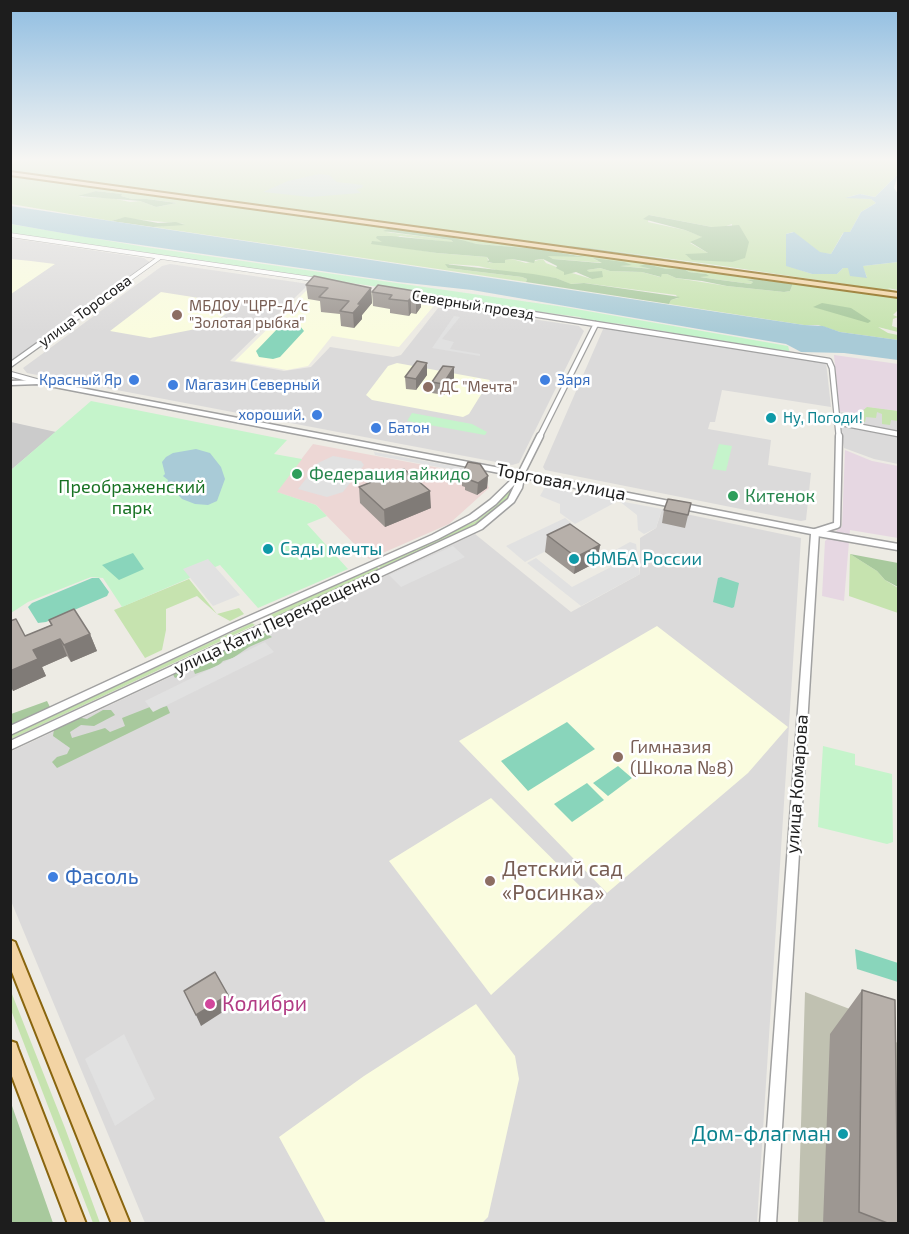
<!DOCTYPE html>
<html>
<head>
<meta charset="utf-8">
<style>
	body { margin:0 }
	#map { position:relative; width:909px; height:1234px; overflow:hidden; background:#edebe4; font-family:"Exo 2",sans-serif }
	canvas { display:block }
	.frame { position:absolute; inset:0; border:12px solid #1d1d1d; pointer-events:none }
</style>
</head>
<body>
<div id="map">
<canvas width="909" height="1234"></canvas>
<div class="frame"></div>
</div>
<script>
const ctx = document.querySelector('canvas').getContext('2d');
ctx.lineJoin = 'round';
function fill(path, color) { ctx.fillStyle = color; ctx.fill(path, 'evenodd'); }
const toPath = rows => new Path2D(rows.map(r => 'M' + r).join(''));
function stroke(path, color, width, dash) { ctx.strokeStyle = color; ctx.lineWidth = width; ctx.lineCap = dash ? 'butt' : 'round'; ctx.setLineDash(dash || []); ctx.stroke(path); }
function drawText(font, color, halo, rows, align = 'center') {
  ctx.font = font + ' "Exo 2",sans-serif'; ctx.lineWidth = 5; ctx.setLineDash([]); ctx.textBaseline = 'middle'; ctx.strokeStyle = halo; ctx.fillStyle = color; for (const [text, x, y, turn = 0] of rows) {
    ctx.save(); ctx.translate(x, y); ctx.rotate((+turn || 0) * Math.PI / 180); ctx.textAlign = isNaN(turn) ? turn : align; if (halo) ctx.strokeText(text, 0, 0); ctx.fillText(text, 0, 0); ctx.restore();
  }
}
fill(toPath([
	[10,238,144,258,151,263,11,364],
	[170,264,309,284,230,361,284,371,311,367,330,347,393,357,401,355,438,308,445,306,579,326,584,331,519,463,512,465,27,373,23,368,162,266],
	[604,327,826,362,831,407,722,390,715,422,710,422,708,429,771,440,768,465,811,473,806,520,801,521,545,470,543,467],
	[867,407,898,411,898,432,839,420,839,411,853,414],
	[840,425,898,436,898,464,874,459,844,448],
	[662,509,801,538,757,1223,145,1223,11,901,10,752,475,534,571,612,640,574,640,538,656,528]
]), '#dbdada');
fill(toPath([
	[313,444,482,476,489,488,449,524,369,559,316,505,276,492]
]), '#edd7d5');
fill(toPath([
	[834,355,898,364,898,411,867,407,858,414,839,411],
	[845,450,872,461,898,466,898,538,850,530,844,601,822,596,825,541,842,526]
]), '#e6d7e2');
fill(toPath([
	[11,259,31,261,55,264,11,294],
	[313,284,437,302,399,347,332,336,308,366,287,370,235,361],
	[161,292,237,304,211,326,150,338,110,331],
	[397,363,490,380,469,414,463,417,372,400,366,395,388,366],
	[657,626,788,727,748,773,607,893,459,741],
	[491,798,595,901,491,995,389,861],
	[476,1004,515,1056,519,1079,488,1217,481,1224,326,1223,279,1137,364,1076]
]), '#fafcdf');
fill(toPath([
	[11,422,56,432,11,470]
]), '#cbcbcb');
fill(toPath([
	[805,992,876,1019,898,1044,898,1223,798,1224]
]), '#c0c1b1');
fill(toPath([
	[11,159,898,159,898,174,875,197,860,194,848,197,871,199,876,203,861,212,850,232,843,233,831,254,820,253,793,232,786,234,786,265,812,274,837,274,843,268,848,268,867,277,862,266,898,262,898,290,887,288,898,292,716,265,590,248,571,247,572,248,11,171],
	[649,215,712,227,721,228,732,224,732,262,686,255,710,254,690,243,703,237,685,230,648,222],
	[11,174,898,296,898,310,893,315,898,317,893,319,892,326,898,328,898,332,878,327,888,333,898,335,898,340,840,332,818,325,804,325,669,304,671,300,678,298,676,295,584,283,570,284,556,278,510,273,478,266,449,264,448,268,522,277,527,279,526,282,153,227,185,224,122,218,111,221,11,204],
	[96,191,121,194,121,196,132,199,147,199,177,203,156,207,140,201,130,202,112,198,79,197],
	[401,230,477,244,539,249,581,256,547,256,553,259,605,263,593,259,628,266,620,265,620,266,654,269,646,264,667,269,683,269,689,272,706,274,700,277,713,279,751,284,754,283,748,280,755,279,792,286,790,291,784,292,727,286,676,278,667,274,662,274,660,277,642,272,610,271,600,268,587,270,592,279,572,273,546,263,543,259,526,263,512,259,504,260,505,263,489,263,487,257,437,253,370,242,382,242,400,236,454,243,451,240,386,232],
	[867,407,898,411,898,421,891,420,890,425,882,424,882,414,877,412,876,418,866,417,865,422,854,419,853,414,859,414],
	[514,482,516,486,501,507,476,524,381,569,378,565,476,521,497,505],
	[850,554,877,571,885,580,898,588,898,613,849,596],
	[376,566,380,570,272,620,268,616],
	[189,579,217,614,239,608,244,614,230,621,217,614,197,596,166,609,166,630,162,650,145,658,114,610],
	[252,623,255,625,11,739,10,735],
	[10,989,65,1128,100,1223,93,1223,11,1010]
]), '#c6e3af');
fill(toPath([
	[96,191,122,194,121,196,132,199,147,199,177,203,156,207,140,201,78,196],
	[649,215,712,227,739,225,749,242,745,258,732,262,692,260,685,254,708,253,690,242,702,237,685,230,643,219],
	[125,217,158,223,176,222,185,225,153,227,111,221],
	[390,228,446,236,477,244,539,249,585,257,548,256,553,259,600,263,602,263,593,258,624,262,632,265,620,266,652,269,639,266,646,264,667,269,684,269,689,272,706,274,709,276,700,277,713,279,751,284,753,282,747,280,755,279,792,284,792,286,790,291,784,292,727,286,702,281,676,278,667,274,662,274,661,277,642,272,610,271,600,268,587,270,589,272,602,271,603,277,592,279,576,272,564,275,564,272,556,268,557,266,543,259,535,260,534,263,512,259,505,260,505,263,493,263,487,262,489,260,487,257,437,253,371,244,372,241,382,242,376,238,377,236,391,236,453,242,451,240,383,231],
	[569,246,590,248,744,270,572,248],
	[445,264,533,274,556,278,571,284,584,283,680,297,671,300,669,304,526,282,527,279,522,277,448,268],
	[822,303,851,308,871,321,868,323,813,307],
	[850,554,898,563,898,587,885,580,877,571],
	[265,633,272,637,249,647,233,658,223,661,218,666,195,674,193,669,175,678,172,673,255,634,259,637],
	[47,701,50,707,45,712,11,727,11,714],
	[167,706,170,713,57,768,52,762,57,757,67,754,70,748,53,736,54,729,77,717,87,719,103,710,111,710,115,715,94,726,81,725,70,732,72,738,105,728,110,732,125,726,122,718,150,707,156,709],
	[10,1103,11,1103,53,1223,11,1223]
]), '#a8c99d');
fill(toPath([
	[319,174,329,175,337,182,363,185,362,188,356,189,361,193,310,197,263,192,288,181]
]), '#c3dad0');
fill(toPath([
	[10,224,145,247,564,307,788,346,790,353,621,324,583,320,580,317,564,315,488,305,488,303,435,295,433,297,427,294,14,234,11,232],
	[91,401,287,440,274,454,302,459,277,492,316,505,327,516,307,524,348,569,258,608,220,565,122,607,103,578,91,577,28,602,11,613,11,470],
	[412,413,472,424,487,432,485,435,407,421],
	[719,444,732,446,726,471,712,469],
	[823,746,855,754,855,765,892,774,893,842,887,844,818,827]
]), '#c5f4cb');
fill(toPath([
	[286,324,300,326,304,331,280,357,273,359,259,357,256,351,281,325],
	[133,553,144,569,119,580,102,565],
	[721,577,739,583,734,607,732,608,713,602,718,578],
	[92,578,99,578,109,592,107,596,46,622,38,623,28,607,32,603],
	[567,722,595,749,528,791,501,761],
	[618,766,632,778,608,796,593,783],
	[587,783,604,800,572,822,554,804],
	[855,949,898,963,898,982,857,969]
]), '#89d5bb');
fill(toPath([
	[454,316,460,317,442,339,454,342,450,349,480,354,480,356,432,348],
	[374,452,476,470,475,474,375,455],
	[333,456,361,461,364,465,343,492,327,497,298,489,318,463],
	[545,487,618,501,575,524,560,513,560,504,540,496],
	[619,501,662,509,656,528,644,534,638,530,637,515],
	[565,518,574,525,559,533,567,540,525,562,506,546],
	[630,542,636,544,640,574,581,606,527,563,536,558,572,587,611,567,601,558],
	[453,546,465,557,401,587,389,575],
	[208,559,240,595,213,606,183,569],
	[265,642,274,652,153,712,145,701],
	[124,1034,155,1099,115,1126,85,1059]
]), '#e1e1e1');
fill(toPath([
	[898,174,894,188,898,194,898,262,863,266,867,278,850,276,848,268,843,268,837,274,812,274,786,266,786,234,794,232,820,252,831,254,844,232,850,232,861,212,876,203,871,199,845,198,860,194,875,197],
	[11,206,804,325,823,326,840,332,898,340,898,360,844,353,801,352,786,344,472,290,398,282,85,237,11,224],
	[196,449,210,453,221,467,225,479,217,501,208,505,195,504,182,499,171,487,167,487,168,480,163,476,165,474,162,462,166,457,173,453]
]), '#a9cbd7');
const minorFar2 = toPath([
	[10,235,319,280],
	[127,281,159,258]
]);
const minorFar1 = toPath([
	[413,295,829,361,832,368,839,438],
	[10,365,129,280],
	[10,374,39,382],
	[836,422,898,434],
	[539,438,596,324]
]);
const minor = toPath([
	[521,474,540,436],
	[815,532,837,525,839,436],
	[818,533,898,547]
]);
const tertiary = toPath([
	[39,380,521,472,818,530,819,532,776,1224,760,1224,811,534,524,478,522,488,514,502,482,529,10,750,10,741,476,525,508,499,515,484,496,504,476,519,438,539,235,629,10,735,10,726,229,625,432,535,470,515,490,500,515,476,39,384,10,385,10,381,39,380]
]);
const primary = toPath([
	[10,172,898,293,898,297,10,175,10,172],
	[10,940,15,942,17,947,130,1224,112,1224,10,967,10,940],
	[10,1041,16,1043,18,1049,86,1224,68,1224,10,1071,10,1041]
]);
stroke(minorFar2, '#a1a1a1', 5);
stroke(minorFar1, '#a1a1a1', 7);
stroke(minor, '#a1a1a1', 9);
stroke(tertiary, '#a1a1a1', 3);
stroke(primary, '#89650e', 4);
stroke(minorFar2, '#fff', 4);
stroke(minorFar1, '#fff', 4.5);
stroke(minor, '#fff', 6);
fill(tertiary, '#fff');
fill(primary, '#f3d4a4');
fill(toPath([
	[306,285,371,288,372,303,362,315,362,319,354,328,341,326,340,314,321,312,320,301,308,299],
	[372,292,421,292,421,307,416,314,411,313,409,316,390,313,390,309,373,306],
	[427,375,416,390,406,389,405,377],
	[454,379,444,395,432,393,432,382],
	[462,474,488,476,487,488,477,495,465,490,465,487,462,486],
	[359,487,431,508,385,527,360,503],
	[691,503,685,528,662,523,664,510],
	[547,535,600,545,597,562,574,574,545,552],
	[49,620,90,634,97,651,71,662,67,656,42,667,46,676,13,691,25,636,51,625],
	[862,990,898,1224,823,1224,830,1034]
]), '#9d9792');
fill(toPath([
	[371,288,372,303,362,315,362,319,354,328,353,313,358,304],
	[421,292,421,307,416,314,416,299],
	[411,298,411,313,409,316,408,301],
	[427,363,427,375,416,390,416,379],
	[454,367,454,379,444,395,443,384],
	[488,476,487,488,477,495,478,483],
	[430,491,431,508,385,527,384,510],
	[600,545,597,562,574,574,576,557],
	[90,634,97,651,71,662,64,645],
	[60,639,67,656,42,667,46,676,13,691,10,685,10,671,33,650],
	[228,995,232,1006,201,1026,196,1015]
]), '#807b77');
const building = toPath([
	[314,276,371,288,358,304,361,304,353,313,340,311,349,301,319,297,328,288,306,285,314,276],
	[378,285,421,292,416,299,411,298,408,301,389,299,392,295,372,292,378,285],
	[417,361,427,363,416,379,405,377,417,361],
	[443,366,454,367,443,384,432,382,443,366],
	[468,462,480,464,488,476,478,483,465,478,468,476,462,474,468,462],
	[404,469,430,491,384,510,359,487,404,469],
	[668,499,691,503,688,515,664,510,668,499],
	[570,524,600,545,576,557,547,535,570,524],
	[74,609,90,634,64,645,60,639,33,650,38,659,10,671,10,621,16,619,25,636,52,625,49,620,74,609],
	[215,972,228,995,196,1015,184,991,215,972],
	[862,990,895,1000,898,1224,890,1224,859,1212,862,990]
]);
fill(building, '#b7b0aa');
stroke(building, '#807b77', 1.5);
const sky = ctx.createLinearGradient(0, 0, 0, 332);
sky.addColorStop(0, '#8fbde1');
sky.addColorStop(0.48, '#f7f6f3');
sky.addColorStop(1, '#f7f6f300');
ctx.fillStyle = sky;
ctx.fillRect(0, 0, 909, 332);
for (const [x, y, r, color] of [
	[177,315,6,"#8d6e63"],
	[134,380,6,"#3f7fe0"],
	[545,380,6,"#3f7fe0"],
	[173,385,6,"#3f7fe0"],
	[428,387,6,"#8d6e63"],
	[317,415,6,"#3f7fe0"],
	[771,418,6,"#0f9aa8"],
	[376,428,6,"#3f7fe0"],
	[297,474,6,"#2e9e5b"],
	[733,496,6,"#2e9e5b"],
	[268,549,6,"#0f9aa8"],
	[574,559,6,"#0f9aa8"],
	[618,757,6,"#8d6e63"],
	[53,877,6,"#3f7fe0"],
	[490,881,6,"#8d6e63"],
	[210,1004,6,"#d1479c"],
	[843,1134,6,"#0f9aa8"]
]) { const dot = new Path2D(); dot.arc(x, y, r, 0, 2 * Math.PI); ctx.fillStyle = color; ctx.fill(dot); stroke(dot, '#fff', 2); }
drawText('15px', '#1d1d1d', '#fff', [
	["Северный проезд",473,305,9],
	["улица Торосова",85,311,-36]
]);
drawText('15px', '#785e54', '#fff', [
	["МБДОУ \"ЦРР-Д/с",189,306],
	["\"Золотая рыбка\"",189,323],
	["ДС \"Мечта\"",440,387]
], 'left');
drawText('15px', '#366cbe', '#fff', [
	["Красный Яр",122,380,"right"],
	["Заря",557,380],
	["Магазин Северный",185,385],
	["хороший.",305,415,"right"],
	["Батон",388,428]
], 'left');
drawText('15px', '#0d838f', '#fff', [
	["Ну, Погоди!",783,418]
], 'left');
drawText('18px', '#27864d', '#fff', [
	["Федерация айкидо",309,474],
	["Китенок",745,496]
], 'left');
drawText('18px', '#1d1d1d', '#fff', [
	["Торговая улица",561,482,11],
	["улица Кати Перекрещенко",277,622,-25],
	["улица Комарова",797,784,-86]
]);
drawText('18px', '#167121', '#fff', [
	["Преображенский",132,487],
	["парк",132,508]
]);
drawText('18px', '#0d838f', '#fff', [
	["Сады мечты",280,549],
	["ФМБА России",586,559]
], 'left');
drawText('18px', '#785e54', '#fff', [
	["Гимназия",630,747],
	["(Школа №8)",630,768]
], 'left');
drawText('21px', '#785e54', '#fff', [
	["Детский сад",502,869],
	["«Росинка»",502,893]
], 'left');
drawText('21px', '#366cbe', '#fff', [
	["Фасоль",65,877]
], 'left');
drawText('21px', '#b23c85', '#fff', [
	["Колибри",222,1004]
], 'left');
drawText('21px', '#0d838f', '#fff', [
	["Дом-флагман",831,1134]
], 'right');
</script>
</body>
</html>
